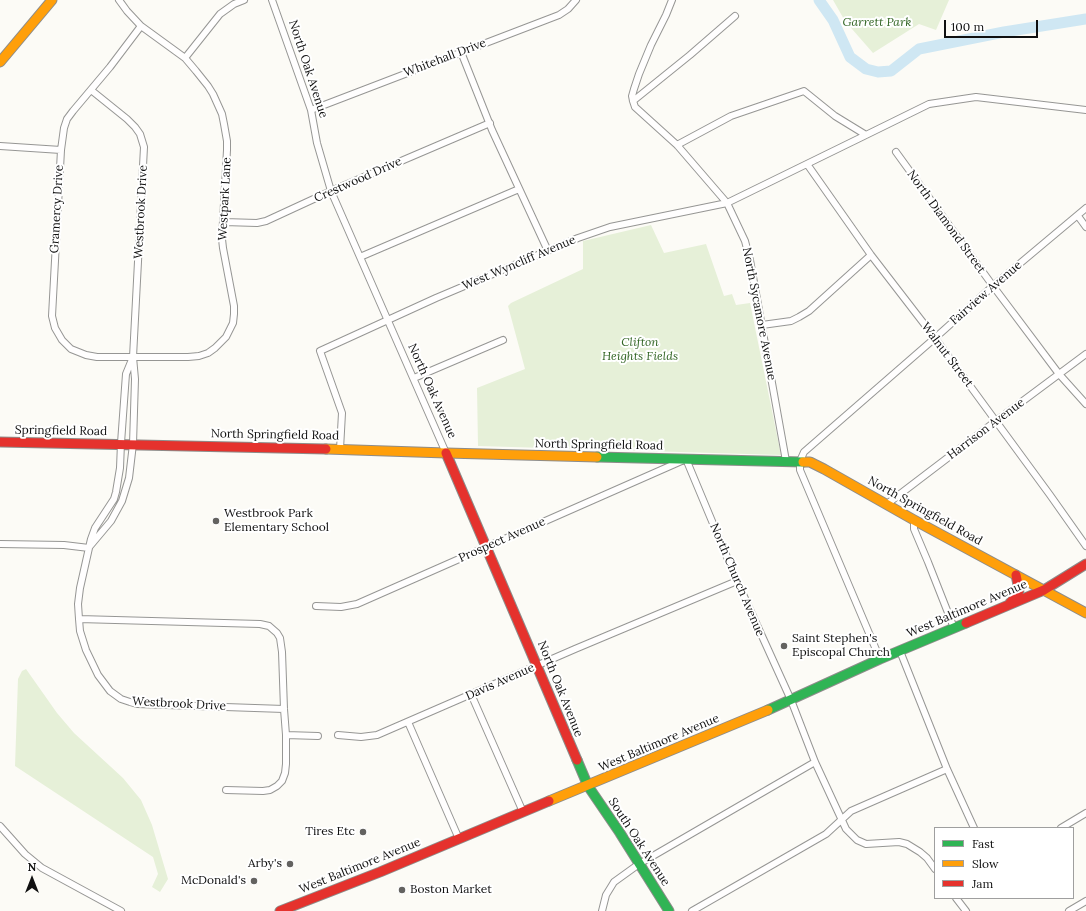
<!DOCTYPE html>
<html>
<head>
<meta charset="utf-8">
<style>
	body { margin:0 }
	#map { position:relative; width:1086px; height:911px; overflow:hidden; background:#fcfbf6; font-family:Lora,serif }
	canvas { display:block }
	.legend { position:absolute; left:934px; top:827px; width:140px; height:72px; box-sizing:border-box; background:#fff; border:1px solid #9f9f9f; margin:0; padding:5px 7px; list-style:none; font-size:12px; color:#101010 }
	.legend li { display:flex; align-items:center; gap:8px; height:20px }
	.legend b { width:20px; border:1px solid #9f9f9f }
	.north { position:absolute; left:12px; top:859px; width:40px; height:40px; -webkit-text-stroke:3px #fff; paint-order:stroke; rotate:0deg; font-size:11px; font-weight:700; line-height:16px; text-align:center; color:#101010 }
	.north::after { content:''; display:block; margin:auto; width:14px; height:18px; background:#101010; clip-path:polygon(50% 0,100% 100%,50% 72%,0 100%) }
	.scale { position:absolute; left:944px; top:20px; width:94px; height:18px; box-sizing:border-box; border:2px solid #101010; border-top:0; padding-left:5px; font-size:12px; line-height:14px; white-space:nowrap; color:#101010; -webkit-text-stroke:3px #fff; paint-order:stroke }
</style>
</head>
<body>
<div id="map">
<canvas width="1086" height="911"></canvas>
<ul class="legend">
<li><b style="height:5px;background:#30b455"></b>Fast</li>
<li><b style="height:5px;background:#ff9f0a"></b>Slow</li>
<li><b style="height:5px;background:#e5322d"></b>Jam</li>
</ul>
<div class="north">N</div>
<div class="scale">100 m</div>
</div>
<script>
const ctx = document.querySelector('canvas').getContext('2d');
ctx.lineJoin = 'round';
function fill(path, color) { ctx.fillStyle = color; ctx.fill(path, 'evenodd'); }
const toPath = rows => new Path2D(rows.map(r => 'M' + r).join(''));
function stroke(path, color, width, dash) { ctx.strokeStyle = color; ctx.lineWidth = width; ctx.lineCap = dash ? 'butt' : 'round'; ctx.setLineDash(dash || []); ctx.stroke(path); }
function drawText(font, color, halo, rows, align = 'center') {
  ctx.font = font + ' Lora,serif'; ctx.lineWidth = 4; ctx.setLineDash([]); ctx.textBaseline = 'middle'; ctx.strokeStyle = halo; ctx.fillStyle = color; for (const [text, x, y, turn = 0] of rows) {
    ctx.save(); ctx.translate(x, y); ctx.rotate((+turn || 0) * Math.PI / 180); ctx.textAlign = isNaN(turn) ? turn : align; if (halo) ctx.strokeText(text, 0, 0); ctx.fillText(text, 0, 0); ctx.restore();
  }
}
fill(toPath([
	[833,0,949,0,936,30,919,24,873,53,845,21],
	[651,225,664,253,706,244,724,296,732,294,736,305,750,303,781,455,478,446,477,388,525,369,508,306,511,303,583,269,583,241],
	[26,669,57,713,74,733,123,778,141,800,152,825,168,879,160,892,152,887,158,874,153,857,15,766,18,679,22,671]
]), '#e6f0d8');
stroke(toPath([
	[819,0,833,20,850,57,866,69,878,72,891,71,919,49,1004,32,1086,19]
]), '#cfe7f3', 11);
const street = toPath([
	[119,0,127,11,141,26,185,58,196,71,208,86,213,94,222,114,224,124,227,141,227,150,222,239,223,248,234,306,234,314,233,323,226,337,215,348,208,353,199,356,188,357,97,357,86,355,71,349,62,340,55,328,52,316,61,150,64,128,67,119,73,111,110,67,141,26],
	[272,0,311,110,317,143,331,191,446,453],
	[672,0,666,15,651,45,639,74,634,89,632,96,633,101,635,107,677,145,727,203,745,241,750,260,786,461],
	[461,52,492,130,548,251],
	[185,58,220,14,234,4,244,0],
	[633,101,690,55,735,16],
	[311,110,559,15,568,9,576,0],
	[677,145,731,116,804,91,835,116,866,135,929,104,976,97,1086,110],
	[0,146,61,150],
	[896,152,993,286,1059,374,1086,404],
	[807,164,871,255,935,338,1050,495,1086,546],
	[1078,216,1086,227],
	[224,222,257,223,266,221,331,191,490,123],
	[360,257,519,189],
	[762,325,791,321,799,317,809,311,871,255],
	[133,357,126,374,121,443,120,468,116,492,114,499,95,528,91,539,80,588,78,604,79,619,80,631,86,650,98,675,110,691,121,699,130,702,137,704,284,709],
	[414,378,503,340],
	[340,449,342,413,320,351,436,298,578,238,610,227,727,203,866,135],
	[887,504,996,421,1086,354],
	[914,520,914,529,928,562,954,628],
	[0,544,64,545,89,548],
	[90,546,111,521,122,501,129,478,133,444,135,379,133,357,144,147,140,134,135,127,127,119,91,90],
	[316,606,341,607,357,604,686,459,737,581,791,700,815,762,846,829,857,840,866,844,899,842,907,844,920,852,927,858,935,869],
	[79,619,260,624,269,626,277,633,280,638,282,652,284,709,286,735,286,764,285,773,282,781,277,786,270,790,263,791,226,790],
	[900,651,947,769,974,828],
	[880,659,800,470,800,461,804,452,935,338,993,286,1086,208],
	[471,694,523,812],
	[408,722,459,839],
	[286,735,318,736],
	[338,735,361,737,377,735,575,649,737,581],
	[0,826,25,854,42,868,121,911],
	[1061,828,1086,813],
	[956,898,966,911],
	[602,911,606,895,614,882,639,864,815,762],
	[692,911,826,834,851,811,947,769],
	[1069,911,1086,901]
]);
const fast = toPath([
	[597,457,803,462],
	[768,710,880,659,966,623],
	[577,760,588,786,620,833,669,911]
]);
const slow = toPath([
	[0,62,52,0],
	[326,449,446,453,597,457],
	[803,462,810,462,824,469,914,520,1086,613],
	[549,801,768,710]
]);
const jam = toPath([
	[0,442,326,449],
	[446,453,577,760],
	[1010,603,1018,594,1019,590,1016,575],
	[966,623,1044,590,1086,564],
	[280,911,380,872,549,801]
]);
stroke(street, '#969694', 8);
stroke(fast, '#8d8c8a', 11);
stroke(slow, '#8d8c8a', 11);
stroke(jam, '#8d8c8a', 11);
stroke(street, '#fffefe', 6);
stroke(fast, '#30b455', 9);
stroke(slow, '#ff9f0a', 9);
stroke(jam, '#e5322d', 9);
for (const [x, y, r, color] of [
	[216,521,4,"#636260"],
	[784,646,4,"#636260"],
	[363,832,4,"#636260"],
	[290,864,4,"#636260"],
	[254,881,4,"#636260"],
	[402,890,4,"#636260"]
]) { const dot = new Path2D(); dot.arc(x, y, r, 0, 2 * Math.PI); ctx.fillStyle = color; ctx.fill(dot); stroke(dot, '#fff', 1.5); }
drawText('italic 12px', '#326524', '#fff', [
	["Garrett Park",877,23],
	["Clifton",640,343],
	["Heights Fields",640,357]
]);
drawText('12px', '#101010', '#fff', [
	["Whitehall Drive",445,58,-21],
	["North Oak Avenue",308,69,72],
	["Crestwood Drive",358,180,-24],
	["Westpark Lane",225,199,-87],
	["Gramercy Drive",57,209,-87],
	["Westbrook Drive",141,212,-87],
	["North Diamond Street",946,222,54],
	["West Wyncliff Avenue",519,263,-23],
	["Fairview Avenue",986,293,-41],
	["North Sycamore Avenue",759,314,79],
	["Walnut Street",947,355,53],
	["North Oak Avenue",432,391,66],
	["Harrison Avenue",986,429,-37],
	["Springfield Road",61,431,1],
	["North Springfield Road",275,435,1],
	["North Springfield Road",599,445,1],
	["North Springfield Road",925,511,29],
	["Prospect Avenue",502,540,-24],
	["North Church Avenue",737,580,67],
	["West Baltimore Avenue",967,609,-23],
	["Davis Avenue",500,682,-24],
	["North Oak Avenue",560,689,68],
	["Westbrook Drive",179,704,3],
	["West Baltimore Avenue",659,743,-23],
	["South Oak Avenue",639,842,57],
	["West Baltimore Avenue",360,866,-22]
]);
drawText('12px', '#101010', '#fff', [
	["Westbrook Park",224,514],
	["Elementary School",224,528],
	["Saint Stephen's",792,639],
	["Episcopal Church",792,653],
	["Tires Etc",355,832,"right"],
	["Arby's",282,864,"right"],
	["McDonald's",246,881,"right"],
	["Boston Market",410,890]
], 'left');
</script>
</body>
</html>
